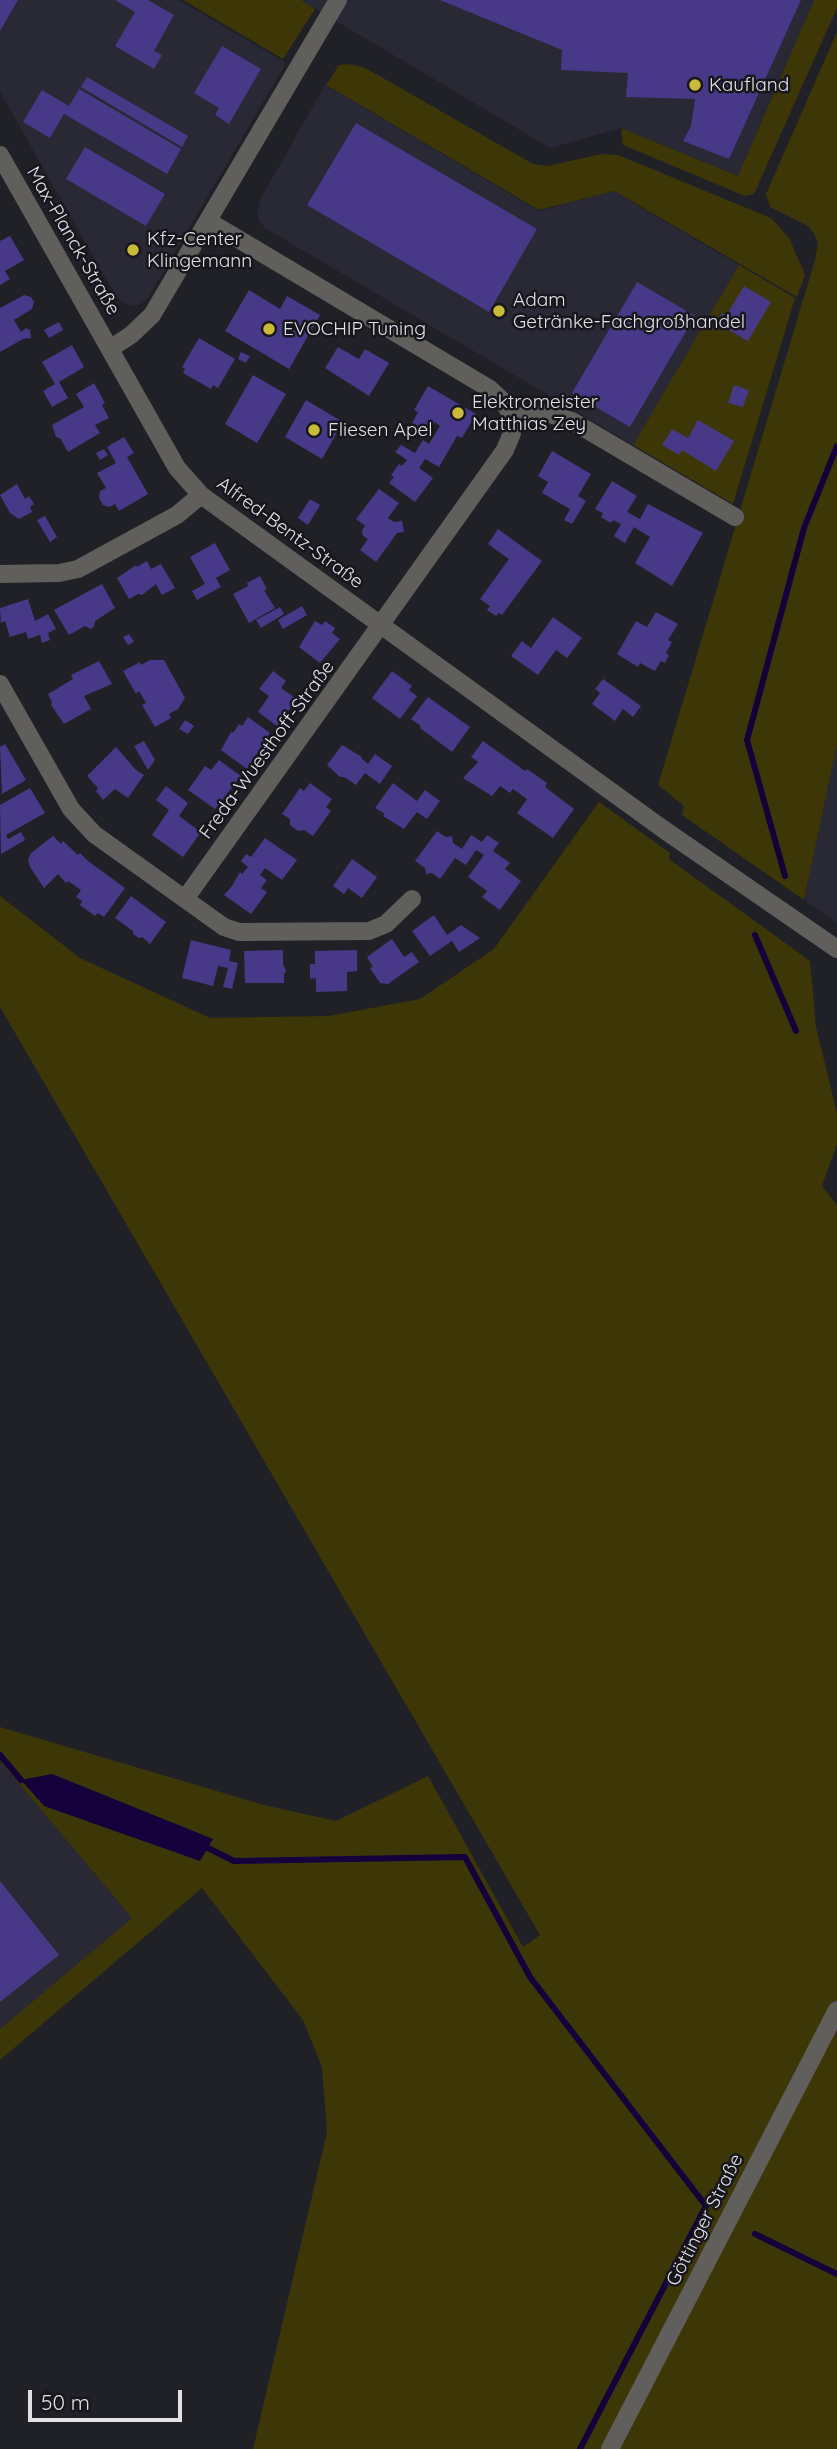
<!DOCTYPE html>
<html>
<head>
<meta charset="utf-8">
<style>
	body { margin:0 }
	#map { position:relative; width:837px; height:2449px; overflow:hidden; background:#202027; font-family:Quicksand,sans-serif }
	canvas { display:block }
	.scale { position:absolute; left:28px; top:2390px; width:154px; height:32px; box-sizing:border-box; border:4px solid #e0e0e5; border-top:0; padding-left:9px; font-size:21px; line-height:24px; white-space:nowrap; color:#e0e0e5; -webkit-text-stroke:5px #17161d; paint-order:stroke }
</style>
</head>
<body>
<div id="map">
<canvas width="837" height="2449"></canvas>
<div class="scale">50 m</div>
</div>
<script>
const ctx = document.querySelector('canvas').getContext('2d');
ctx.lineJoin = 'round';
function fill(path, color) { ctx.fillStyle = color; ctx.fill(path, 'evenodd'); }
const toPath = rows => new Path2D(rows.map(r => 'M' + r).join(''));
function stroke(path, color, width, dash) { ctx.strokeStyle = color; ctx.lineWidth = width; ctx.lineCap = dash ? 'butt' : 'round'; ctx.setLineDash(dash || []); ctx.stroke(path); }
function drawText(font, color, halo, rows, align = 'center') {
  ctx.font = font + ' Quicksand,sans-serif'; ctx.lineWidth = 5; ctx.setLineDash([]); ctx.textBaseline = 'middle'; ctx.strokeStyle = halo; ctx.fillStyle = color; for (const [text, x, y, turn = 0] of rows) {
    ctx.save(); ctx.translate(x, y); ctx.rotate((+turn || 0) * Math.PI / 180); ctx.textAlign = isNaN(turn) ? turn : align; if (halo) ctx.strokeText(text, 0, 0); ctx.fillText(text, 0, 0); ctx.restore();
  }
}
fill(toPath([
	[0,0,179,0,286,63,148,298,141,304,133,306,124,303,116,296,0,92],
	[301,0,814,0,738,176,621,128,550,148],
	[325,85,539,211,613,191,739,265,633,445,265,228,259,221,257,212,260,200],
	[837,745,837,923,804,900],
	[0,1761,132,1918,0,2029]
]), '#292835');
fill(toPath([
	[183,0,301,0,315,9,283,59],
	[814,0,837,0,837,8,754,194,745,196,623,145,621,128,738,176],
	[837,32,837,745,804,900,682,815,684,806,658,785,815,260,818,242,813,232,808,226,770,207,766,194],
	[347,64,363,67,376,74,533,164,547,166,602,154,618,155,771,218,789,238,805,275,797,297,614,191,539,210,326,85,339,65],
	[739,265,795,298,733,504,633,445],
	[599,802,670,853,669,859,810,961,816,1027,837,1113,837,1144,822,1186,837,1205,837,2449,253,2449,327,2132,322,2067,303,2020,202,1888,0,2060,0,2029,132,1918,0,1761,0,1727,264,1805,336,1821,428,1776,523,1947,540,1935,0,1007,0,896,80,958,210,1018,329,1016,420,999,494,949]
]), '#3d3708');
fill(toPath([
	[52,1774,213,1839,200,1861,44,1806,21,1780]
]), '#14013b');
stroke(toPath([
	[785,876,747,740,804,528,837,446],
	[755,935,796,1031],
	[0,1755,21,1780],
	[208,1848,234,1861,465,1857,530,1977,706,2206,580,2449],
	[755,2234,837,2274]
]), '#14013b', 6);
fill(toPath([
	[0,0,18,0,0,31],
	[115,0,148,0,174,15,154,51,162,55,154,69,115,46,135,12],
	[440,0,801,0,729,159,683,141,691,126,695,99,626,97,628,73,561,70,562,50],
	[222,46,261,69,229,124,215,115,219,108,194,93],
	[87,77,188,136,182,147,81,87],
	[79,89,181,149,167,174,64,114,50,138,23,122,42,90,69,106],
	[356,123,537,229,489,312,307,205],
	[85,147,165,194,146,226,66,179],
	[10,236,24,260,5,271,10,279,0,285,0,241],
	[637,282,695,316,630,427,572,393],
	[744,286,771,302,748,341,717,323,722,313,726,316],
	[249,290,280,309,287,296,320,315,289,369,225,331],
	[24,295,31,297,34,302,32,309,14,320,21,332,26,328,30,330,31,338,23,339,0,352,0,308],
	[59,322,63,330,49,338,44,330],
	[199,338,235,359,218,388,213,385,211,389,183,373,185,369,182,367],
	[72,345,84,367,59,382,68,398,52,407,43,391,55,384,42,362],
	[338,347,359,359,365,349,389,363,369,396,325,368],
	[241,352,250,356,246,363,238,359],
	[253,375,286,394,257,443,225,424],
	[94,383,105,403,102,405,109,418,95,425,100,433,68,452,60,438,56,437,52,425,84,407,76,394],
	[734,385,749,390,743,407,728,403],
	[428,386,476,414,462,438,457,436,439,467,425,459,419,468,433,478,415,502,389,483,394,477,391,475,399,464,402,466,407,460,395,452,401,445,415,453,423,440,429,444,440,426,435,422,428,433,412,423,418,412,414,410],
	[306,400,343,422,322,459,285,437],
	[698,420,734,441,716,471,682,450,679,455,662,445,672,429,688,438],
	[124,437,134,453,127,457,148,494,119,511,115,504,109,507,103,505,99,498,100,491,106,488,97,473,116,463,107,447],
	[104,449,108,455,100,460,96,453],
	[552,451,591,474,578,496,586,501,572,524,564,520,570,509,542,493,548,482,538,476],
	[612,481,637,496,627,512,640,519,648,504,703,533,672,586,635,563,650,537,634,527,625,543,614,536,621,524,613,520,611,523,601,517,603,513,595,509],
	[17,484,25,499,29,496,34,504,30,507,32,512,19,519,10,513,0,495],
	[379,489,399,503,388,518,394,522,402,521,404,532,397,533,376,562,360,550,368,539,363,536,362,530,365,526,356,519],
	[310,499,320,505,308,525,298,518],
	[45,516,57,537,50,542,37,520],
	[498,529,542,561,502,615,499,613,496,616,487,610,490,606,480,599,509,559,488,544],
	[215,543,230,570,216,578,221,587,197,600,192,591,205,584,190,557],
	[147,561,151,569,161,564,175,588,162,595,156,584,142,595,138,594,129,599,117,578,136,565,137,567],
	[260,576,267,589,264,590,275,608,249,623,233,594,248,586,247,583],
	[102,584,115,608,95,621,94,627,90,629,85,626,69,635,54,610],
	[28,599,35,621,48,614,56,629,48,633,50,640,42,643,40,635,28,639,26,632,10,637,5,621,1,623,0,608],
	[302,606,307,615,283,629,278,620],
	[280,607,284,614,261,628,256,620],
	[656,612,678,624,668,640,672,642,666,653,669,655,665,663,661,661,655,671,640,663,638,667,617,654,636,621,647,627],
	[553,617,582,638,567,658,556,650,538,675,511,656,522,641,531,648],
	[315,621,322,625,325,621,335,628,332,633,340,639,320,663,299,647],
	[129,634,134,642,128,645,123,637],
	[150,660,164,660,185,698,178,709,169,714,171,718,155,727,142,705,146,703,139,691,136,694,123,671,140,662,141,665],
	[99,661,112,684,84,696,91,709,64,724,51,705,52,702,48,694,73,679,71,675],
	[273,671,286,681,281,688,297,699,277,726,258,712,269,696,259,689],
	[392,671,412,686,409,690,417,696,400,719,372,698],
	[603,679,641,706,633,717,623,709,615,721,592,704,600,693,595,689],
	[428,697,470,727,452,752,420,728,421,726,411,719],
	[248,717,270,733,247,769,221,750,231,732,233,733,239,724,242,726],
	[185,720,194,726,188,734,179,729],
	[144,741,155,760,148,770,134,746],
	[483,741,525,771,527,769,547,783,545,787,574,809,553,838,517,813,527,799,513,789,510,793,500,786,492,796,463,778,478,762,471,757],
	[5,744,26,780,2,794,0,747],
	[342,745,362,757,361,758,368,764,375,754,392,766,380,784,365,773,356,785,344,777,340,777,327,765],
	[116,747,136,770,144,775,128,798,115,789,103,800,96,791,98,788,87,776],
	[219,760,241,776,215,809,188,790,205,766,211,770],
	[310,783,332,799,326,807,331,811,313,836,304,830,298,831,290,825,290,819,282,814,300,788,304,791],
	[393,783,417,801,425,790,440,801,427,819,417,812,404,829,383,816,385,814,375,808],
	[166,786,188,803,179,816,201,832,183,857,152,835,169,810,156,800],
	[30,788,45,813,6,835,8,839,21,832,25,840,1,854,0,805],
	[437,831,446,837,452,836,453,843,462,849,471,835,482,842,487,835,499,843,493,851,510,863,505,869,521,881,500,910,482,897,487,891,468,877,484,855,476,850,466,865,455,858,440,879,432,873,426,874,425,868,415,861],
	[53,836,61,844,63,841,78,855,80,853,88,861,125,888,104,917,98,913,95,916,80,905,82,901,76,897,81,890,68,881,66,883,58,874,44,888,30,867,28,860,31,853],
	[265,838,297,860,282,880,265,868,260,875,267,880,261,888,267,892,251,914,224,895,232,886,240,872,242,874,248,867,241,861,246,854,251,857],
	[352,859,377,877,362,898,348,888,344,894,333,886],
	[131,896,166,922,150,944,142,937,139,938,133,934,133,931,115,918],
	[434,915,447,935,461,925,480,938,459,952,452,941,430,956,412,931],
	[392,939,404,957,412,952,419,962,388,984,380,983,370,968,373,967,367,957],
	[191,940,231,950,229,961,238,963,232,989,223,987,228,968,218,966,213,986,182,978],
	[283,950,283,964,286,971,284,974,284,983,245,983,244,951],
	[357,950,357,971,347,972,347,991,316,992,316,978,310,979,310,964,315,964,315,951],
	[0,1881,59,1955,0,2002]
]), '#473987');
stroke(toPath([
	[0,155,177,468,201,495,663,829,837,949],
	[111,348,131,335,152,315,338,0],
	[513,419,527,415,546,413,572,421,735,517],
	[0,574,59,573,78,569,177,515,201,495],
	[0,684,71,809,94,834,224,927,239,932,369,931,386,924,412,899],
	[185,899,505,450,512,433,513,419,504,402,490,389,208,221],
	[610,2449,837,2010]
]), '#605f5b', 18);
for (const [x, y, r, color] of [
	[695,85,7,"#caba39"],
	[133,250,7,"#caba39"],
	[499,311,7,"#caba39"],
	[269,329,7,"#caba39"],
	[458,413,7,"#caba39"],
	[314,430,7,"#caba39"]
]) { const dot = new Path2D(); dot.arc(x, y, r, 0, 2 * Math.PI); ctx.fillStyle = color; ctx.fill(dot); stroke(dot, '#17161d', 2.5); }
drawText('19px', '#e0e0e5', '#17161d', [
	["Kaufland",709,85],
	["Kfz-Center",147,239],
	["Klingemann",147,261],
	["Adam",513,300],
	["Getränke-Fachgroßhandel",513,322],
	["EVOCHIP Tuning",283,329],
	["Elektromeister",472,402],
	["Matthias Zey",472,424],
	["Fliesen Apel",328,430]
], 'left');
drawText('19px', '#e0e0e5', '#17161d', [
	["Max-Planck-Straße",73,241,60],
	["Alfred-Bentz-Straße",290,533,36],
	["Freda-Wuesthoff-Straße",267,750,-54],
	["Göttinger Straße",705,2220,-63]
]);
</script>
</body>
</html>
